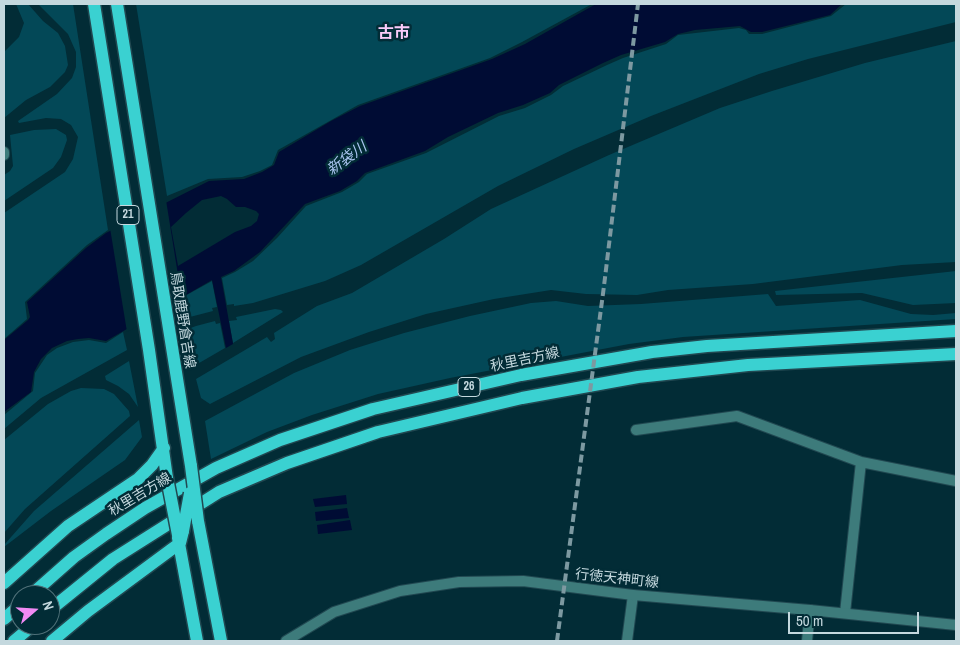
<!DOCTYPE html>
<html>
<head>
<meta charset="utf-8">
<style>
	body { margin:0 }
	#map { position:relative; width:960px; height:645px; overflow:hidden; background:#022c36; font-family:"Archivo Narrow",sans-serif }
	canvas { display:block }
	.frame { position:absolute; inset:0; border:5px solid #c4d8de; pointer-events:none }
	.north { position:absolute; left:10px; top:585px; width:50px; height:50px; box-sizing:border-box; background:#022c36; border:1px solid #507179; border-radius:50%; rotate:71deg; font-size:14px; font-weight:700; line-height:20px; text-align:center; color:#c4d8de }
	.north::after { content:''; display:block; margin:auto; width:18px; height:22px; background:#f18af4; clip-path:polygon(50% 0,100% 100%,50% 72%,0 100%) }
	.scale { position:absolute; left:788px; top:612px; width:131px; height:22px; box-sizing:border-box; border:2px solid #c4d8de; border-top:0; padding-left:6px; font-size:15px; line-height:18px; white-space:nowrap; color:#c4d8de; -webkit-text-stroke:4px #022c36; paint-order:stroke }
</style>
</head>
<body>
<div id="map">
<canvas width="960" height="645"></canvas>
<div class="frame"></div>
<div class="north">N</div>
<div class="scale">50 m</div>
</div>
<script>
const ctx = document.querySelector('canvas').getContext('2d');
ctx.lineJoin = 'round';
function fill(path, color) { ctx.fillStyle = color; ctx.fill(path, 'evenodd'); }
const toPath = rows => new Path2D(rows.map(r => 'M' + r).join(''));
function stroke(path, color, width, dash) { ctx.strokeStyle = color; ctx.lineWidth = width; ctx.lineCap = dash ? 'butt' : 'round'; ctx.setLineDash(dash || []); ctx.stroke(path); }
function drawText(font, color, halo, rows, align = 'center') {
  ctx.font = font + ' "Archivo Narrow","Noto Sans JP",sans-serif'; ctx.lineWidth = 5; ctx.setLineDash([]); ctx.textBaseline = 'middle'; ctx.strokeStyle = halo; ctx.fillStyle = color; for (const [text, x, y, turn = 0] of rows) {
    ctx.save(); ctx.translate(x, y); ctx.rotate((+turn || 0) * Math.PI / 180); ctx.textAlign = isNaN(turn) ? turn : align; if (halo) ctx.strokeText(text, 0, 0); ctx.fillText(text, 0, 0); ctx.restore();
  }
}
fill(toPath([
	[16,4,28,4,43,21,58,33,65,46,68,65,65,72,50,87,26,100,4,118,4,52,19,37,24,23],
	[38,4,73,4,108,230,87,245,25,302,27,319,4,339,4,213,65,172,73,159,78,137,71,125,61,119,46,118,19,123,18,121,57,94,72,78,76,67,76,52,68,34],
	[136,4,592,4,522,42,490,58,358,105,278,150,272,165,260,171,242,177,208,179,167,196],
	[846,4,956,4,956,22,808,59,759,74,651,116,574,149,498,186,361,265,325,281,253,303,234,306,234,304,227,305,222,278,235,272,253,261,277,238,306,206,342,192,359,182,367,174,426,153,499,116,525,108,551,95,563,86,607,65,623,58,666,44,678,35,739,28,746,30,749,34,762,34,831,16],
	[956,41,956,262,902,265,753,284,668,290,637,295,586,294,551,290,494,299,426,314,369,332,301,357,210,404,201,398,196,379,267,337,271,342,275,339,274,333,317,306,352,293,444,239,491,209,609,155,720,108,772,91,865,63],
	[56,129,66,135,67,140,61,157,53,168,4,201,4,175,10,171,13,166,10,135,34,130],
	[956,271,956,303,913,305,862,293,776,295,775,291],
	[212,281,217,307,212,308,213,311,186,318,183,297],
	[768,294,776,306,860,300,911,314,933,315,956,313,956,319,683,337,629,344,450,378,378,394,312,415,267,432,211,459,205,421,294,373,350,350,404,333,470,316,531,303,556,301,588,306,641,304],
	[275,309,281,310,283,312,233,343,229,321,237,320,236,317],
	[215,321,216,324,220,323,225,348,194,366,188,329,196,326],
	[123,332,127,350,41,398,4,429,4,415,33,391,35,373,47,355,57,348,73,342,89,340,106,343],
	[129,361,138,407,129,394,118,386,106,380,105,376],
	[81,388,104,389,114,394,129,411,130,416,25,509,4,533,4,440,48,404,71,391],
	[139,420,142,437,125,460,51,511,4,547,4,545,34,511]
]), '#034857');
fill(toPath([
	[596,4,842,4,830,15,762,32,751,32,740,26,695,30,678,34,665,42,621,55,603,63,559,85,550,93,523,105,498,113,448,137,425,151,365,173,357,181,340,191,305,204,260,252,234,271,221,277,233,344,226,348,212,280,106,341,89,338,78,339,67,341,52,348,41,359,34,372,31,392,4,412,4,340,28,320,30,317,27,302,86,248,106,233,209,181,244,179,262,172,274,165,279,152,331,121,360,106,492,59,525,44],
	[221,196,227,199,236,207,245,207,256,211,259,214,257,221,251,226,235,232,178,266,171,227,186,213,202,200],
	[346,495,347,504,315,507,313,499],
	[347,508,349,518,316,521,315,512],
	[350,520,352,530,318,534,317,525]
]), '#000c34');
fill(toPath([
	[166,200,182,300,127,332,110,228]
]), '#022c36');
const minor = toPath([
	[4,155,4,152],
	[636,430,737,416,861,462,845,613],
	[861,462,956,481],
	[627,641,633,595],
	[807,641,810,610]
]);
const tertiary = toPath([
	[286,641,334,612,400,591,459,582,523,581,633,595,810,610,956,625]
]);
const primary = toPath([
	[94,4,149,350,167,478],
	[117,4,191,466],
	[198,521,221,641],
	[178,538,197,641],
	[4,583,68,526,138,479,152,465,164,448],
	[31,595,74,557,106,534,145,508,216,468,280,440,373,409,521,375,652,352,707,346,956,331],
	[50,610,113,559,219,492,287,463,378,432,522,398,638,377,748,365,956,354],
	[4,619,20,605],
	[14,641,33,625],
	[52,641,88,611,180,543,183,531]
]);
stroke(minor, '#214851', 12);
stroke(tertiary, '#214851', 12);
stroke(primary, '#214851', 15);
stroke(minor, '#3d7b7b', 10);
stroke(tertiary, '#3d7b7b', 10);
stroke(primary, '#3ad1d1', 12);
stroke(toPath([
	[557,641,604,286,638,4]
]), '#7d99a1', 4, [8, 4]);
const primaryBridge = toPath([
	[191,466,198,521],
	[167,478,178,535],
	[183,531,190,493]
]);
stroke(primaryBridge, '#214851', 15, []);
stroke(primaryBridge, '#3ad1d1', 12);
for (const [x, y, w] of [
	[128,215,22],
	[469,387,22]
]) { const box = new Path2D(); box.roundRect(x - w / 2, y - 9.5, w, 19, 4); ctx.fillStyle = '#022c36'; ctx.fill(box); stroke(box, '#c4d8de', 1); }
drawText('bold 12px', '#c4d8de', null, [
	["21",128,215],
	["26",469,387]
]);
drawText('14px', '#c4d8de', '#022c36', [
	["鳥取鹿野倉吉線",182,320,81],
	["秋里吉方線",525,360,-12],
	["秋里吉方線",140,495,-31],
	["行徳天神町線",617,579,6]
]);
drawText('italic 15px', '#abc6f1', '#022c36', [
	["新袋川",347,159,-36]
]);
drawText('bold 16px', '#f9caf9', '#022c36', [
	["古市",394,34]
]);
</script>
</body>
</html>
